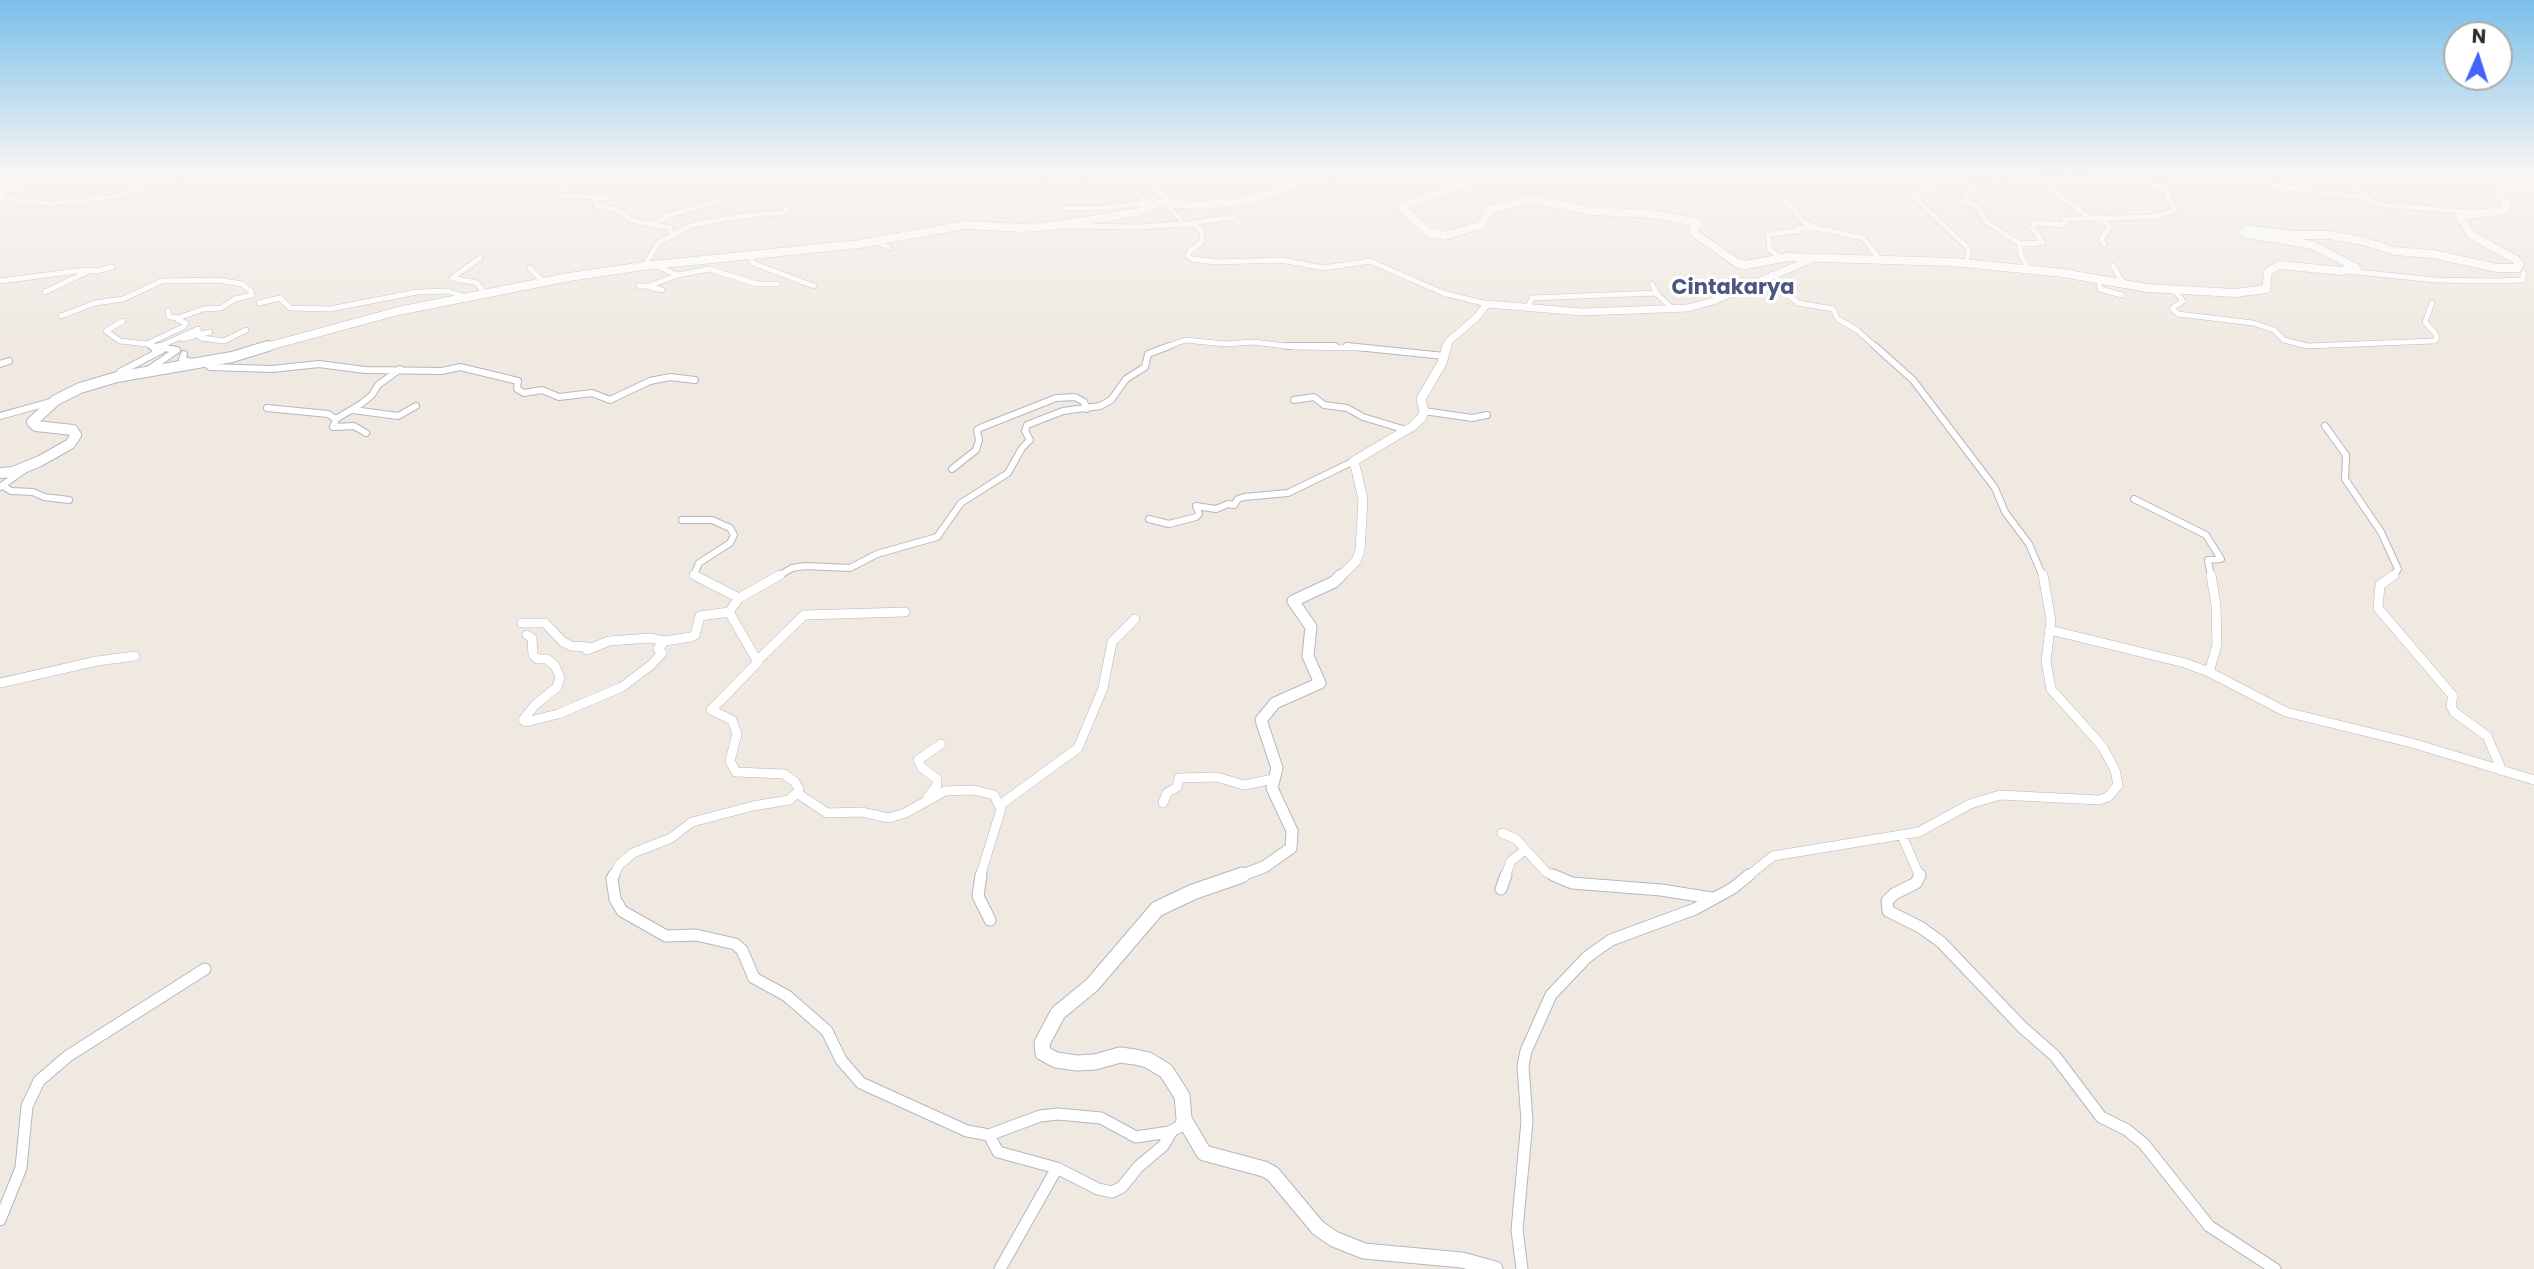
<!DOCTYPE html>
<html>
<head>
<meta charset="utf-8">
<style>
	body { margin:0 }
	#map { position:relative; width:2534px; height:1269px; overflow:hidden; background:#efe9e1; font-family:Poppins,sans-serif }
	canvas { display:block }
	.north { position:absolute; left:2443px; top:21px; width:70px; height:70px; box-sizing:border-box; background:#fff; border:2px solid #ababab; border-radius:50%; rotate:3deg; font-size:19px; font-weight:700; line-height:28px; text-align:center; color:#2e2e2e }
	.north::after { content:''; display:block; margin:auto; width:24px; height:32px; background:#4264fb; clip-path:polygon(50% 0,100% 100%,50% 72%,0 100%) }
</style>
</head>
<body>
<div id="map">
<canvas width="2534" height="1269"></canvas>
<div class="north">N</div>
</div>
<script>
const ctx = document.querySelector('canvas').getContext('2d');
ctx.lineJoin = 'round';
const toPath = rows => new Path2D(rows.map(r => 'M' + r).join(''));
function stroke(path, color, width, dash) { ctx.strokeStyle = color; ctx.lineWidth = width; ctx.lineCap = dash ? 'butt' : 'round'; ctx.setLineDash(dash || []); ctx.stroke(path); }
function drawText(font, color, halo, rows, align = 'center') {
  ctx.font = font + ' Poppins,sans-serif'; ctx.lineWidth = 6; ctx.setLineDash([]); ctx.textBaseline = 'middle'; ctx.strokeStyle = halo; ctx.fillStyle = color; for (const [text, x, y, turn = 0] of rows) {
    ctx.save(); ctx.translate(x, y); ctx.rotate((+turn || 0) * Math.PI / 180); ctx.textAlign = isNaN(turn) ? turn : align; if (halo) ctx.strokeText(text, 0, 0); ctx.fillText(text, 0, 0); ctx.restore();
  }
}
const minorFar3 = toPath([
	[555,173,543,177,568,186,560,190,559,195,609,198],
	[1039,173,1061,179,1090,173],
	[1127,173,1136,178,1134,185,1138,194,1151,204],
	[1166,173,1150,187,1172,202],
	[1960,173,2039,178,2125,179,2170,189,2167,196,2175,209,2171,212,2150,217,2065,219,2064,225,2037,223,2032,227,2043,243,2019,244],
	[2136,173,2254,183,2371,199],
	[2361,173,2365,178,2351,182,2372,201,2383,205,2472,212],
	[2041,180,2088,217],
	[1281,181,1296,185],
	[1965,182,1972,191,1964,200,1978,207,1986,222,2019,243,2021,255,2029,270],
	[1965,185,1935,184,1914,197,1967,247,1969,252,1965,263],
	[0,194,7,189,36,181,44,173],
	[596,197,596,205,620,211,630,220,670,228,672,236],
	[0,198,52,204],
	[1784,199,1804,222,1815,227],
	[1163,202,1179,217,1182,224,1195,225,1202,231,1202,242,1189,252,1188,256,1192,259,1216,262,1281,260,1324,268,1370,261,1443,293,1487,304],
	[49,204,117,196,182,173],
	[1064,208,1106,208,1139,203,1155,205],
	[2099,217,2110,227,2101,239,2104,244],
	[1192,223,1234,217],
	[654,224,670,215,719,201],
	[1066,226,1140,227,1182,224],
	[875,241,889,248],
	[752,254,751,261,755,264,814,286],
	[480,258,452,278,477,283,484,293],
	[1781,258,1770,250,1768,234,1798,231,1798,228,1817,228,1863,238,1881,261],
	[655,265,677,275],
	[644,266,658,243,692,225,742,216,782,213,788,208],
	[2113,266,2124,285],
	[530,268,543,282],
	[2348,271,2436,280,2494,281,2522,280,2524,273],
	[1772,274,1777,278,1782,290,1798,303,1833,309,1838,319,1857,330,1877,348],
	[2099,280,2100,289,2122,295],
	[0,281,84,270,97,271,112,267],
	[1652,284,1657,294,1674,310],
	[639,286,649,286,678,275,709,269,757,284,777,284],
	[646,286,662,290],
	[2174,290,2183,301,2172,308,2178,314,2253,323,2274,330,2284,340,2307,346,2434,341,2437,338,2435,333,2425,322,2432,303],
	[45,292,89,271],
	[259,303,280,298,290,308,330,309,417,292,448,291,465,297],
	[1528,307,1532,298,1656,293],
	[168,311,169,317,181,318],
	[61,316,95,303,123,299,162,281,218,280,242,284,251,291,252,295,235,299,221,308,203,309,181,317,178,320,186,323,183,327,147,344,155,348],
	[123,321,106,331,120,341,147,344],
	[182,339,210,332],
	[156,348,198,329,201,338,224,341,246,330],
	[1164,348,1185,340,1226,344,1253,342,1294,347,1364,348]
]);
const minorFar2 = toPath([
	[1287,346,1335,346],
	[1347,346,1444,356],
	[1875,346,1913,380,1995,488,2005,512,2029,544,2043,577],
	[154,349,159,346],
	[184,354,182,359,192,362],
	[205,363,210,367,272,369,319,364,365,370,442,371,460,367,518,381,517,389,524,393,542,390,559,397,592,393,610,400,650,381,670,377,695,380],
	[0,364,9,361],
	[148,370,177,350,151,346],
	[117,377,120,372,162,350],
	[1294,400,1314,397,1324,405,1347,408,1363,417,1406,430],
	[267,408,328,414,336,419,361,404,372,395,378,385,400,369],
	[353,410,398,416,416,406],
	[1424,411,1472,418,1487,415],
	[0,416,54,401],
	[336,419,333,427,354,426,366,433],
	[2325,426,2346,455,2345,479,2381,532,2398,569,2392,577],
	[952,469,976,450,979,440,977,430,980,428,1056,398,1075,397,1084,402,1087,409],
	[3,486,11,491,33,492,44,497,69,500],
	[0,487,27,468],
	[2134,499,2206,535,2221,559,2208,560,2211,577],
	[1149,519,1169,524,1196,517,1199,514,1196,506,1216,509,1228,504,1234,505,1238,499,1244,497,1288,493,1354,461],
	[682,520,712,520,730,528,734,535,730,543,699,563,694,575,697,577],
	[777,577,792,568,805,566,850,568,877,554,937,537,961,503,1008,473,1022,448,1030,440,1025,431,1027,425,1063,411,1100,406,1111,400,1126,379,1145,367,1148,354,1169,346]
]);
const minorFar1 = toPath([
	[694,575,739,598],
	[2394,575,2380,585,2378,608,2453,696,2451,706,2454,712,2487,736,2502,771],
	[522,623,545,623,563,642,571,646,589,647,587,650,609,641,650,638,665,641,691,637,695,635,700,616,729,612],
	[2050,630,2185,663,2209,672,2286,712,2412,743,2534,780],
	[527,635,532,638,533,655,538,659,547,659,555,666,560,677,557,687,535,705,523,720,526,722,558,714,622,687,651,665,662,653,658,649,665,641],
	[758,660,804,615,905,612],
	[2209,672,2217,645,2216,605,2211,575],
	[0,683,97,661,135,656],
	[797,793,827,813,861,812,889,818,905,813,945,791,974,790,994,795,1001,809,980,877],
	[928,797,937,785,937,779,922,768,918,760,941,744],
	[1163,803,1167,793,1177,787,1179,778,1217,777,1244,785,1273,779],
	[1000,805,1078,748,1103,688,1112,642,1135,619],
	[1502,833,1516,839,1546,872,1557,877],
	[1902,836,1920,877],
	[613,877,619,865,633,853,671,838,692,822,753,806,789,800,797,793,799,789,795,782,784,774,736,772,730,761,737,734,732,720,711,710,758,662,729,612,739,598,780,575],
	[1505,877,1511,861,1525,850],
	[1747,877,1773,856,1919,832,1970,804,2000,795,2099,800,2108,797,2118,785,2115,770,2102,746,2051,689,2046,661,2051,620,2043,575]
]);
const minor = toPath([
	[614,875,612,879,615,899,622,911,666,936,696,935,735,944,742,950,754,978,787,996,827,1031,841,1060,861,1083,967,1131,989,1135,1040,1116,1058,1114,1101,1118,1136,1137,1169,1132,1179,1127,1184,1119],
	[981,875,978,896,990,920],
	[1553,875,1572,883,1661,890,1712,898],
	[1920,875,1916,883,1894,894,1887,901,1888,911,1920,927,1941,942,2022,1027,2055,1056,2101,1117,2127,1130,2144,1144,2209,1226,2275,1269],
	[1501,889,1506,875],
	[989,1135,998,1152,1057,1168,1098,1189,1112,1192,1122,1187,1138,1167,1163,1146,1172,1131],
	[0,1220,21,1168,27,1106,39,1081,68,1056,205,969],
	[1000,1269,1057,1168],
	[1522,1269,1517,1230,1527,1121,1523,1066,1526,1051,1551,995,1587,957,1611,940,1695,909,1733,888,1749,875]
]);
const tertiaryFar3 = toPath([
	[1447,348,1449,341,1476,318,1487,304,1582,312,1688,308,1713,301,1810,260]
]);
const tertiaryFar2 = toPath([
	[1340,577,1356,561,1360,551,1363,499,1354,461,1413,426,1422,417,1424,411,1421,399,1442,363,1447,346]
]);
const tertiaryFar1 = toPath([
	[1237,877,1264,867,1291,848,1292,831,1272,788,1277,768,1261,720,1275,703,1320,683,1308,656,1311,627,1293,601,1334,582,1341,575]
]);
const tertiary = toPath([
	[1242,875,1193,892,1157,909,1092,985,1058,1013,1042,1043,1043,1053,1056,1060,1077,1063,1095,1062,1120,1055,1135,1057,1148,1060,1166,1071,1182,1096,1184,1119,1204,1153,1264,1169,1273,1174,1318,1228,1334,1239,1364,1251,1462,1260,1495,1269]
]);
const secondaryFar1 = toPath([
	[1486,173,1490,179,1488,181,1460,185,1404,206,1403,209,1428,232,1444,236,1481,225,1490,210,1521,201,1538,200,1592,211,1650,214,1692,221,1698,224,1693,230,1694,233,1737,263,1745,265,1788,257,1953,262,2063,273,2147,288,2235,293,2266,289,2268,272,2279,265,2342,271,2357,268,2312,245,2249,234,2244,232,2246,229,2293,235,2329,235,2363,241,2394,251,2433,254,2497,268,2518,268,2520,264,2515,259,2471,235,2460,216,2504,210,2507,206,2499,191,2534,188],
	[262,348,398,311,569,277,644,266,859,244,965,225,1024,228,1060,225,1137,212,1163,202,1200,206,1247,200,1333,173]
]);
const secondary = toPath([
	[0,473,13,472,40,461,70,444,76,435,73,430,36,426,32,422,56,400,80,388,117,377,232,357,268,346]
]);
stroke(minorFar3, '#b4b7c1', 6);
stroke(minorFar2, '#b4b7c1', 8);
stroke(minorFar1, '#b4b7c1', 10);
stroke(minor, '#b4b7c1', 13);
stroke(tertiaryFar3, '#b4b7c1', 8);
stroke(tertiaryFar2, '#b4b7c1', 10);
stroke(tertiaryFar1, '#b4b7c1', 13);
stroke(tertiary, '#b4b7c1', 17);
stroke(secondaryFar1, '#b4b7c1', 9);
stroke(secondary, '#b4b7c1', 12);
stroke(minorFar3, '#fff', 5);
stroke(minorFar2, '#fff', 6);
stroke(minorFar1, '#fff', 9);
stroke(minor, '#fff', 11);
stroke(tertiaryFar3, '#fff', 7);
stroke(tertiaryFar2, '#fff', 9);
stroke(tertiaryFar1, '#fff', 11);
stroke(tertiary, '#fff', 15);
stroke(secondaryFar1, '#fff', 8);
stroke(secondary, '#fff', 10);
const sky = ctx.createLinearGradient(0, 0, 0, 350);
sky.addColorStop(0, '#7abfeb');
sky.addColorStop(0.49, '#f8f5f2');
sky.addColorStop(1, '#f8f5f200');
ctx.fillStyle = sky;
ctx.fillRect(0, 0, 2534, 350);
drawText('bold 21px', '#4d5680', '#fff', [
	["Cintakarya",1733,289]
]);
</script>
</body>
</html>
